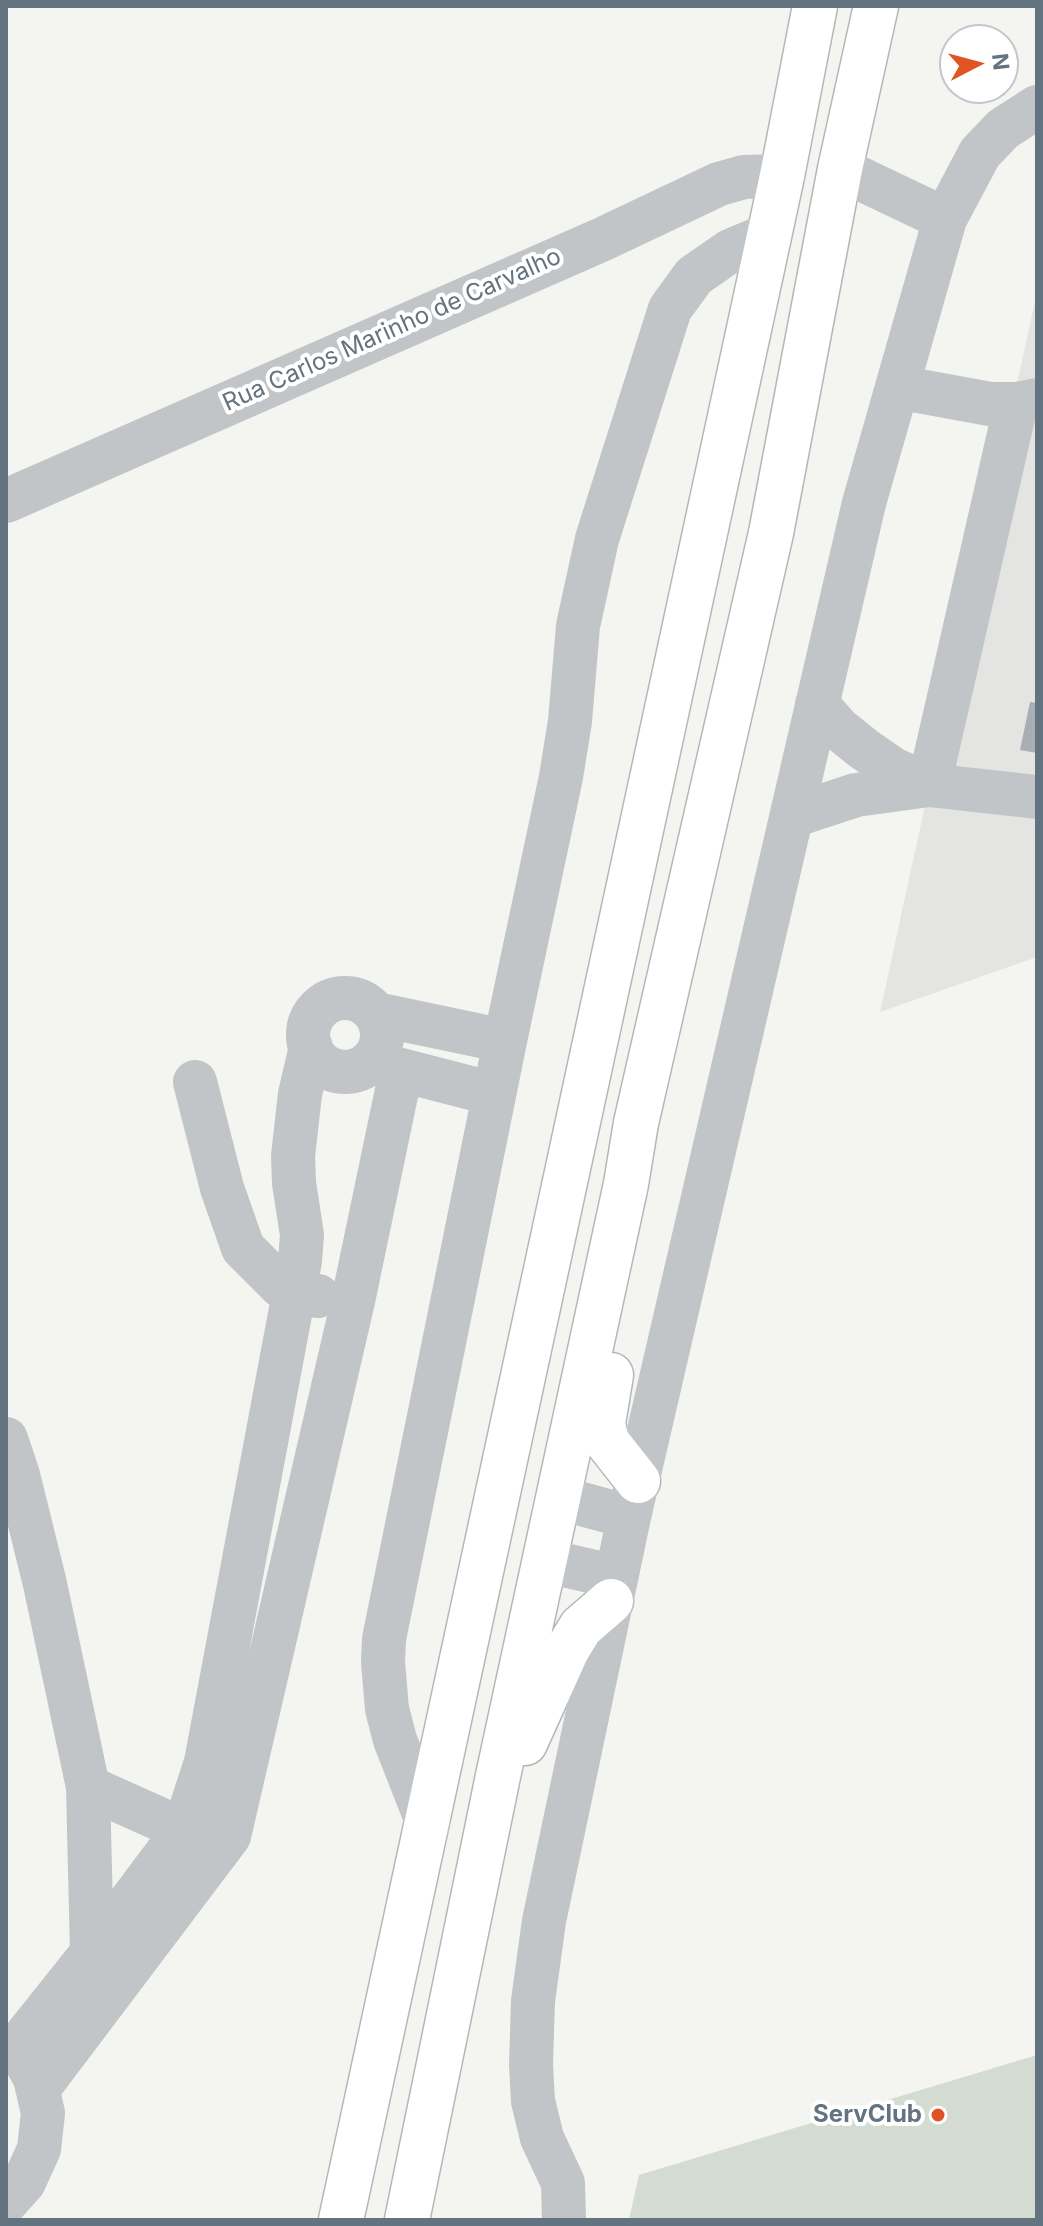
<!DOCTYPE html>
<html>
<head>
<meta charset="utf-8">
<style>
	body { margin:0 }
	#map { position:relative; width:1043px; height:2226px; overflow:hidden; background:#f4f4f0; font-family:Inter,sans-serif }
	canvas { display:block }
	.frame { position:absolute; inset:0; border:8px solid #637380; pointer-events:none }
	.north { position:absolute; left:939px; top:24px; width:80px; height:80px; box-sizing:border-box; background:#fff; border:2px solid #c1c7cc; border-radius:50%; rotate:84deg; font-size:22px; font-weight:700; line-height:32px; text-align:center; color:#637380 }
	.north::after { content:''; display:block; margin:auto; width:28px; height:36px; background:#e05423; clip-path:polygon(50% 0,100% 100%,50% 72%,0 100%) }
</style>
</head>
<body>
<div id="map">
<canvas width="1043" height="2226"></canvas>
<div class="frame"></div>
<div class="north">N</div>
</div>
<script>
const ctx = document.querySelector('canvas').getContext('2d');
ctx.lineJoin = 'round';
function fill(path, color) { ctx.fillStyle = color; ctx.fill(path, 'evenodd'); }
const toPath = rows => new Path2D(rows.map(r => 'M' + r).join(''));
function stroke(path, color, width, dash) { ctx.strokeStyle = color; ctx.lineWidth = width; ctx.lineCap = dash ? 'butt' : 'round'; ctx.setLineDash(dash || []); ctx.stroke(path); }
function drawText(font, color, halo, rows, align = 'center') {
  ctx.font = font + ' Inter,sans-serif'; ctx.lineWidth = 8; ctx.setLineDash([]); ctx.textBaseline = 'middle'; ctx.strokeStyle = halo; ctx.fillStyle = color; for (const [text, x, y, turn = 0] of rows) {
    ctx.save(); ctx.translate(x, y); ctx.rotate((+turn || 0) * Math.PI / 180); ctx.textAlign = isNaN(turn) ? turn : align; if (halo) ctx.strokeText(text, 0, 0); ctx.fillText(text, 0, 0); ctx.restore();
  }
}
fill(toPath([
	[1037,292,1037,957,880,1012]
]), '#e4e5e3');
fill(toPath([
	[1037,2055,1037,2220,629,2220,639,2175]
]), '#d4dbd1');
fill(toPath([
	[1030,702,1037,703,1037,753,1020,750]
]), '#a7afb4');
const highway = toPath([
	[611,1375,603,1423,605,1433,608,1443,638,1481],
	[525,1743,567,1650,581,1627,611,1601],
	[341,2220,782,176,815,6],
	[407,2220,498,1776,626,1184,636,1123,771,533,840,169,876,6]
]);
stroke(highway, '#b4b7ba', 47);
stroke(toPath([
	[840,169,945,219],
	[897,387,990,404,1016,404,1037,400],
	[1016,404,929,785,1037,797],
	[6,501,603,239,719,184,744,177,782,176],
	[817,704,839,729,864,749,893,769,929,785],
	[792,816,856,795,929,785],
	'308 1035a37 37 0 1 1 74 0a37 37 0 1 1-74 0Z',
	[376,1014,505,1041],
	[374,1063,494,1094],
	[195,1082,222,1188,243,1248,281,1286,294,1292,318,1296],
	[6,1439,18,1475,45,1584,88,1787,92,1953],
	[560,1498,629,1517],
	[547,1561,616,1577],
	[88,1787,184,1830,212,1834],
	[428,1824,395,1740,387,1709,383,1662,384,1639,505,1041,561,777,570,721,578,626,597,539,670,309,694,276,730,251,768,235],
	[17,2047,92,1953,184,1830,206,1762,300,1261,302,1235,294,1183,293,1156,300,1094,311,1047],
	[38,2089,229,1836,353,1301,401,1071],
	[6,2202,24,2182,39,2149,43,2113,35,2078,26,2062],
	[564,2220,563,2183,542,2138,533,2101,531,2065,533,2001,544,1921,629,1517,864,503,945,219,980,153,1003,129,1037,107]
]), '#c1c5c8', 44);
stroke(highway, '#fff', 44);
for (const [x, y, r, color] of [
	[938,2115,8,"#e05423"]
]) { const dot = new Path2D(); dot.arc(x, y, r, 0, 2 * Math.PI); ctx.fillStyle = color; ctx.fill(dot); stroke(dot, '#fff', 3); }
drawText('24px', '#637380', '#fff', [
	["Rua Carlos Marinho de Carvalho",392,330,-24]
]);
drawText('bold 24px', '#637380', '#fff', [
	["ServClub",922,2115]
], 'right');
</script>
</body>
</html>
